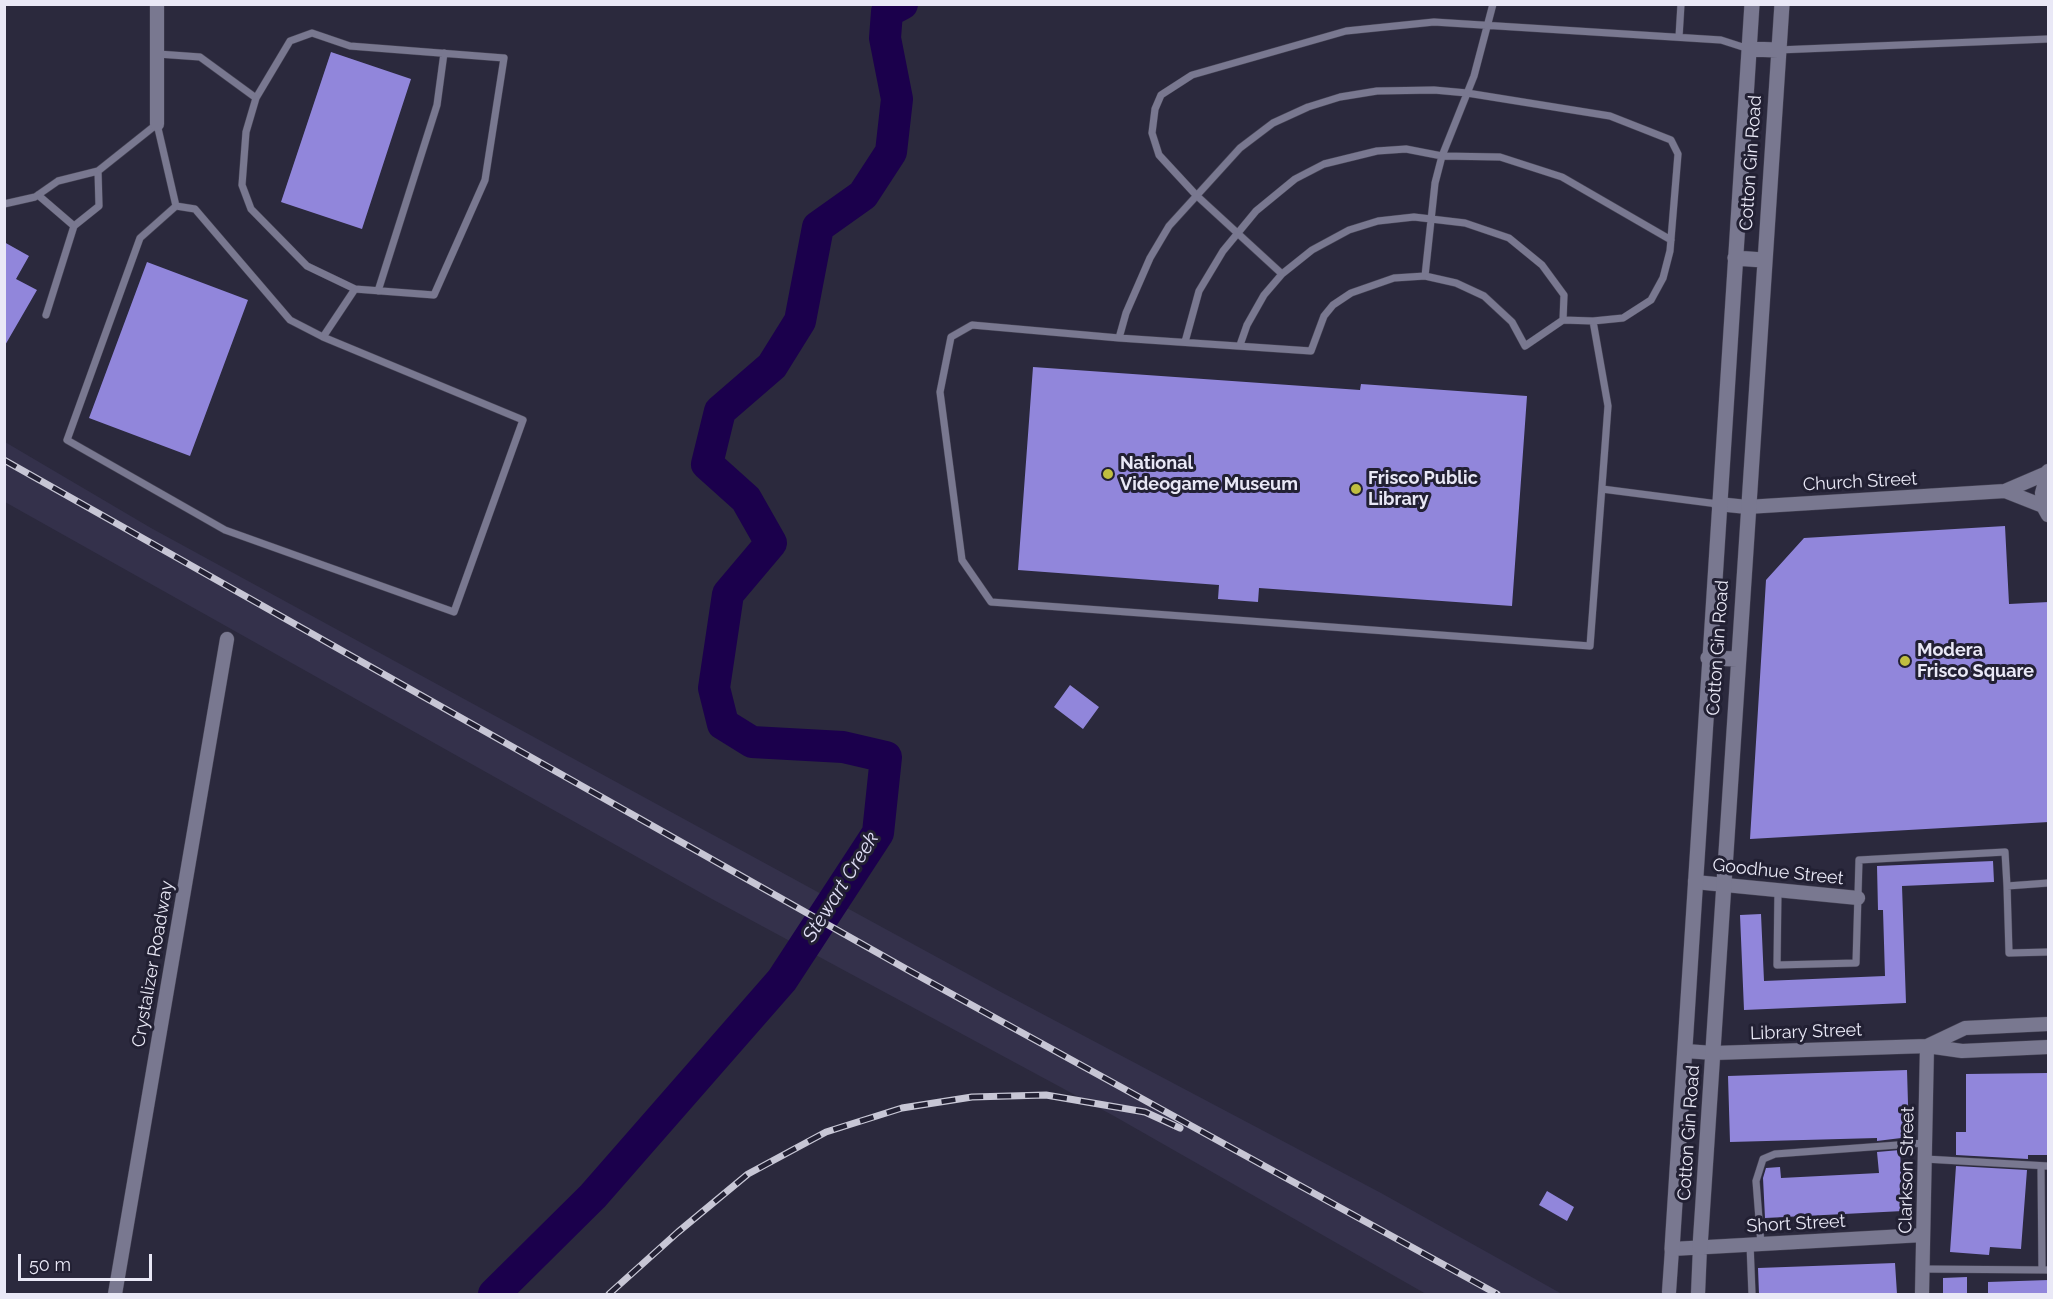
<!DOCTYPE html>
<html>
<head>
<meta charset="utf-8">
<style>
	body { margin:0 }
	#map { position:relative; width:2053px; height:1299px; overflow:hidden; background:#2b293d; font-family:Raleway,sans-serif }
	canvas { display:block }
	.frame { position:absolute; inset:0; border:6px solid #e9e8f6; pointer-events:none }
	.scale { position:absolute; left:18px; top:1254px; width:134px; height:27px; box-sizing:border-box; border:3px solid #e9e8f6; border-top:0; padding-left:8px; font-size:18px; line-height:21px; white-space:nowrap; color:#e9e8f6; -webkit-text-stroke:4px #222033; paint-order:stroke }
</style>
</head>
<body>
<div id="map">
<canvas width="2053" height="1299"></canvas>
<div class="frame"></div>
<div class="scale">50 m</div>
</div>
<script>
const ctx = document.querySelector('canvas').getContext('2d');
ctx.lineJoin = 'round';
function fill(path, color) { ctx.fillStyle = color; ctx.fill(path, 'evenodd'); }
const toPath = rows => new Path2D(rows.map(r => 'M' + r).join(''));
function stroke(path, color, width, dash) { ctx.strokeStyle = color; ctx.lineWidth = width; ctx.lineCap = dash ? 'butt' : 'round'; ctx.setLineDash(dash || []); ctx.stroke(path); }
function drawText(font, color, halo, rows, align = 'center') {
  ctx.font = font + ' Raleway,sans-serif'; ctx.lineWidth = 6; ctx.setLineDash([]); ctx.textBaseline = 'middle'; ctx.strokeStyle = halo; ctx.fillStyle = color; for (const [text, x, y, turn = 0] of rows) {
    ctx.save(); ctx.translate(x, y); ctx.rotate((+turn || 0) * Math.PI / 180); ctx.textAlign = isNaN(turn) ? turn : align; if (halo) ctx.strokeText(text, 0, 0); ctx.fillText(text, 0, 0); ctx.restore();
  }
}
fill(toPath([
	[5,442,151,528,999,991,1381,1193,1562,1294,1426,1294,1114,1116,712,899,5,502]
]), '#34314b');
stroke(toPath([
	[494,1294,593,1196,782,980,878,833,886,757,843,747,752,742,723,724,714,688,728,594,771,543,746,499,707,464,720,411,772,366,800,321,818,227,863,195,891,152,897,99,885,38,887,12,902,4]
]), '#1b004c', 32);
fill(toPath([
	[331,52,411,79,362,229,281,202],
	[4,242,29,256,16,279,37,290,4,347],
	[147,262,248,300,190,456,89,418],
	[1033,367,1360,390,1361,384,1527,396,1512,606,1259,588,1258,602,1218,599,1219,585,1018,570],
	[2005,526,2009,604,2049,602,2049,822,1750,839,1766,580,1804,538],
	[1070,685,1099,707,1083,729,1054,707],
	[1993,861,1994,882,1902,886,1906,1003,1744,1010,1740,915,1761,914,1764,981,1885,976,1883,910,1878,910,1877,866],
	[1907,1070,1909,1137,1877,1141,1877,1138,1730,1142,1728,1076],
	[2049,1073,2049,1155,2028,1155,2028,1159,1956,1155,1956,1132,1966,1132,1966,1074],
	[1900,1150,1903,1211,1765,1218,1763,1178,1766,1168,1780,1167,1781,1178,1879,1173,1877,1152],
	[1956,1166,2027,1170,2021,1249,1990,1247,1989,1255,1950,1252],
	[1547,1191,1574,1207,1567,1221,1539,1205],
	[1895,1263,1897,1294,1759,1294,1758,1268],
	[1967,1277,1967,1294,1943,1294,1943,1278],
	[2049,1280,2049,1294,1988,1294,1988,1282]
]), '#9186db');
const lane = toPath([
	[1679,37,1681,4],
	[1778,50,2048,39],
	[256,98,246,132,242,185,251,209,307,266,355,289],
	[38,195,74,226],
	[4,204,35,197,58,181,98,171],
	[176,206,195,209,290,320,323,337],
	[1282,274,1196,195,1159,155,1152,133,1155,109,1161,95,1192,75,1346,31,1434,22,1721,40,1749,49],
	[1425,276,1435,183,1442,156,1474,76,1493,4],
	[378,291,437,105,444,53],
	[46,315,74,226,99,206,98,171,157,124,176,206,140,238,67,440,225,530,454,612,523,420,323,337,355,289,434,295,485,180,504,58,350,46,312,33,290,41,256,98,200,57,158,54],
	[1119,338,1311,351,1324,316,1333,305,1351,293,1394,278,1425,276,1456,283,1484,296,1512,322,1525,346,1563,320,1593,321,1623,318,1651,300,1663,278,1670,251,1678,154,1671,140,1610,116,1467,93,1434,90,1377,91,1340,97,1308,107,1273,123,1240,148,1169,226,1150,258,1126,313,1119,338,972,325,951,337,940,392,962,560,991,602,1590,646,1608,406,1593,321],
	[1185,342,1199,291,1223,251,1256,211,1295,179,1324,164,1377,151,1406,149,1442,156,1500,157,1562,177,1671,240],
	[1240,345,1247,325,1264,295,1282,274,1312,250,1349,230,1378,221,1414,217,1465,223,1509,238,1542,265,1564,295,1563,320],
	[1602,489,1718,504],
	[2048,883,2007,886,2009,953,2048,952],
	[1778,890,1777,965,1856,963,1859,860,2005,852,2007,886],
	[1925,1159,2048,1166],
	[2041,1167,2042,1270],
	[1750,1244,1752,1294],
	[1761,1244,1756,1181,1763,1159,1775,1154,1925,1143],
	[1922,1269,2048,1270]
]);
const street = toPath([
	[157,124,157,4],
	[2048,471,2042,493,2043,506,2048,515],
	[2005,491,2043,506],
	[1718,504,1747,507,2005,491,2047,473],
	[1695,882,1858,898],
	[1927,1046,1965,1028,2048,1024],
	[1685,1051,1714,1053,1927,1046,1962,1051,2048,1047],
	[1669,1292,1672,1249,1923,1235],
	[115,1294,227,639],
	[1698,1294,1700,1247],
	[1922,1294,1927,1046]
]);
const secondary = toPath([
	[1749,49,1778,50],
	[1735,258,1763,260],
	[1708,658,1737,659],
	[1700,1247,1782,4],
	[1672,1249,1752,4]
]);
stroke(lane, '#474556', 8);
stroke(street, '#474556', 15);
stroke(secondary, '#474556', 16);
stroke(lane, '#797890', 7);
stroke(street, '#797890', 14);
stroke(secondary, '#797890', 15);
const rail = toPath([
	[4,460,908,970,1497,1294],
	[609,1294,678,1232,748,1174,826,1132,902,1108,972,1097,1046,1095,1145,1112,1180,1128]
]);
stroke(rail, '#c7c6d5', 7);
stroke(rail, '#222033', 4.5, [14]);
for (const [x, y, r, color] of [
	[1108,474,6,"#c0be40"],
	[1356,489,6,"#c0be40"],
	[1905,661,6,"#c0be40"]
]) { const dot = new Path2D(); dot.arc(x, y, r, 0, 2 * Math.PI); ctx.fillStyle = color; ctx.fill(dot); stroke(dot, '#222033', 2); }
drawText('18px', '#e9e8f6', '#222033', [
	["Cotton Gin Road",1751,163,-86],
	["Church Street",1860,482,-3],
	["Cotton Gin Road",1718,648,-86],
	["Goodhue Street",1778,872,6],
	["Crystalizer Roadway",153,964,-80],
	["Library Street",1806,1032,-2],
	["Cotton Gin Road",1689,1133,-86],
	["Clarkson Street",1907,1170,-89],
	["Short Street",1796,1224,-3]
]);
drawText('bold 18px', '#e9e8f6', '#222033', [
	["National",1120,464],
	["Videogame Museum",1120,485],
	["Frisco Public",1368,479],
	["Library",1368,500],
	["Modera",1917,651],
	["Frisco Square",1917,672]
], 'left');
drawText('italic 20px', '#e0dff6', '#222033', [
	["Stewart Creek",841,887,-58]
]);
</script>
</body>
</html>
